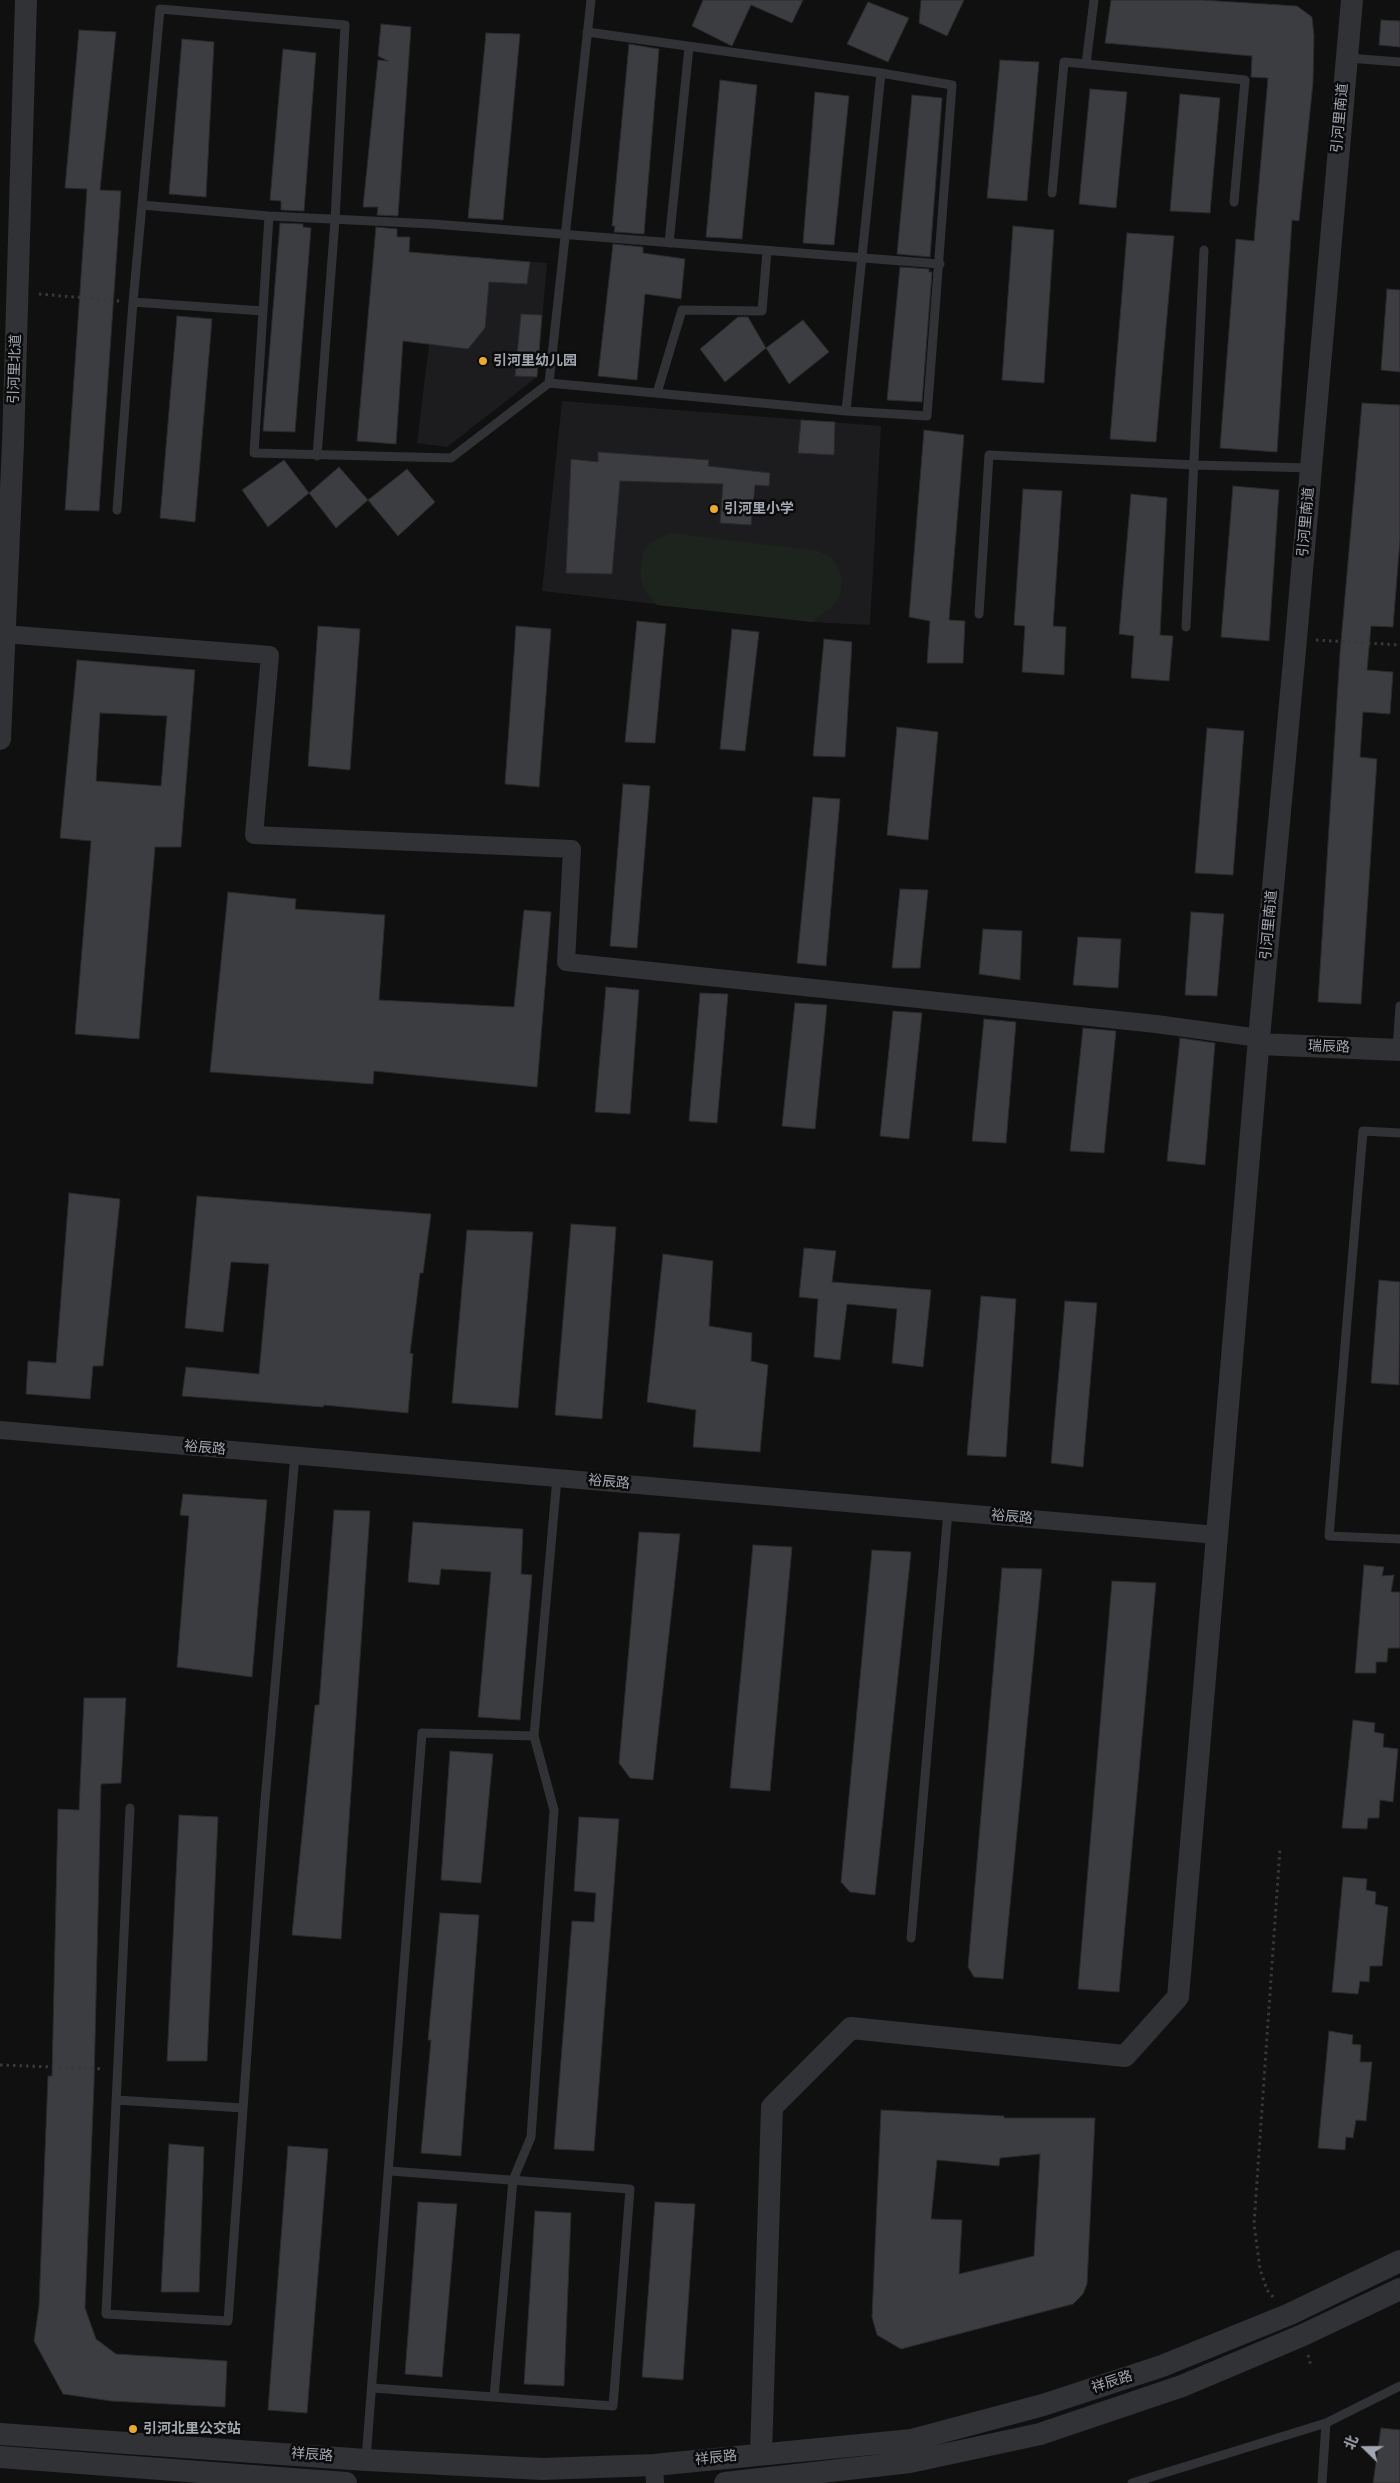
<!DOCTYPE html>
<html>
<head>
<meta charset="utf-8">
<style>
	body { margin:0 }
	#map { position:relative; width:1400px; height:2483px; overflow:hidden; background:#101011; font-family:"Work Sans","Noto Sans SC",sans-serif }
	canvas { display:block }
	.north { position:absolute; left:1340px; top:2423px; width:50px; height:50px; -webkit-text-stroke:4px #0b0b0c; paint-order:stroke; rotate:292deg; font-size:14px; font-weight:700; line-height:20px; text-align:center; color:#a2a7b2 }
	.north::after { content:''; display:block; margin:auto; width:18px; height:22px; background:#a2a7b2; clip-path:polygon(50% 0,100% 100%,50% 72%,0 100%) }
</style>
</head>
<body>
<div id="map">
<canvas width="1400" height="2483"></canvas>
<div class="north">北</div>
</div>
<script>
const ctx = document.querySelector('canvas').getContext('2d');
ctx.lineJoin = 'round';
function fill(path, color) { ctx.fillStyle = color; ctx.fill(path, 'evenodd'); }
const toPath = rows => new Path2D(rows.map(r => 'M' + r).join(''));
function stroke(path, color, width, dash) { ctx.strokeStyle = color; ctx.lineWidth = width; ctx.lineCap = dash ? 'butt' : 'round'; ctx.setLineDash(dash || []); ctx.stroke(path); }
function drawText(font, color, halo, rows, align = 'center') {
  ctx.font = font + ' "Work Sans","Noto Sans SC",sans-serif'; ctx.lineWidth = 5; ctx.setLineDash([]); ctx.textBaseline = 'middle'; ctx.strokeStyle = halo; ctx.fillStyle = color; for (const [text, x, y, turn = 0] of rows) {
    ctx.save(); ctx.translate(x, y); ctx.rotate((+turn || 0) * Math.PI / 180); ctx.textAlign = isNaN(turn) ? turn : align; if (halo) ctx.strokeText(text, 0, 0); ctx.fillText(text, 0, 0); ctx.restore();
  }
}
fill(toPath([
	[435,254,547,263,537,377,447,447,417,443,429,344],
	[562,401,881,426,870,625,812,622,542,591]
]), '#1c1c1e');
fill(toPath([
	[670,533,818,551,832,558,838,567,842,581,840,596,833,606,812,622,657,605,645,591,640,576,642,560,644,549,655,540]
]), '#1d241d');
const building = toPath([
	[703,0,803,0,792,23,751,5,732,46,692,26,703,0],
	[921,0,964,0,947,36,919,23,921,0],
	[1111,0,1202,0,1297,6,1312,17,1314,36,1313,82,1299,221,1292,220,1277,452,1220,448,1236,239,1254,241,1268,78,1251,77,1252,56,1105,43,1111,0],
	[868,2,909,18,888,62,847,44,868,2],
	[1381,20,1400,21,1400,47,1379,45,1381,20],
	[381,24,411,27,398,216,377,215,378,207,363,207,378,60,388,61,378,56,381,24],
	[79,30,116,32,100,190,121,191,99,511,65,510,87,189,65,188,79,30],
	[486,33,520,34,503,220,468,218,486,33],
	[182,39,214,42,206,197,169,194,182,39],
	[629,44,659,49,644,234,614,232,615,226,612,226,629,44],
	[283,49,316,53,304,211,281,210,281,201,270,200,283,49],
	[1000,60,1039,62,1027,201,987,198,1000,60],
	[720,80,757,85,742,239,706,237,720,80],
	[1090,89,1127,92,1116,208,1079,204,1090,89],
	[815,92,849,96,834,245,803,243,815,92],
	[1180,94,1220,98,1210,213,1170,211,1180,94],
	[912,95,942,98,930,257,897,254,912,95],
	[280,223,303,224,303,227,311,228,295,432,263,431,280,223],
	[1013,226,1054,230,1044,383,1002,380,1013,226],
	[376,227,397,229,397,237,410,237,409,252,530,262,527,284,489,282,485,328,468,349,403,341,396,444,357,441,376,227],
	[1127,233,1174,236,1156,442,1110,439,1127,233],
	[613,244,643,247,643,253,685,259,681,299,645,294,637,380,598,376,613,244],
	[900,267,929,269,929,272,932,272,922,402,887,400,900,267],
	[1387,289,1400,290,1400,372,1381,370,1387,289],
	[521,314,542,315,537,377,515,376,521,314],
	[177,316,212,319,195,522,160,518,177,316],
	[738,317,748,317,766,348,725,382,700,349,738,317],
	[803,320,829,352,789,384,766,348,803,320],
	[1362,403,1400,405,1400,540,1393,627,1371,626,1367,670,1393,672,1390,714,1363,712,1360,757,1377,759,1361,1004,1318,1002,1340,653,1362,403],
	[801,420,835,422,834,455,798,453,801,420],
	[924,430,964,435,949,620,965,621,963,663,927,663,930,621,909,617,924,430],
	[598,452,709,460,708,466,770,473,769,486,755,485,751,525,720,523,723,484,620,481,612,574,566,573,571,459,598,462,598,452],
	[284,460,309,493,268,527,242,490,284,460],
	[339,467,368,500,336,528,309,493,339,467],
	[407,469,435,502,398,536,368,500,407,469],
	[1233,486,1279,490,1269,641,1221,637,1233,486],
	[1023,489,1062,491,1053,626,1066,627,1064,675,1022,672,1025,626,1014,625,1023,489],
	[1131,494,1167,498,1160,635,1173,636,1169,681,1131,678,1134,636,1119,634,1131,494],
	[637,621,666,624,655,743,625,742,637,621],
	[318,626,360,629,350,770,308,766,318,626],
	[516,626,551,629,539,787,505,784,516,626],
	[732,629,759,632,745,751,720,749,732,629],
	[824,639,852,642,845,757,813,756,824,639],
	[77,660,195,670,181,847,155,847,139,1039,75,1034,91,841,60,838,77,660],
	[100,713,167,716,161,786,96,781,100,713],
	[897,727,938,732,928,840,887,835,897,727],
	[1207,728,1244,731,1233,875,1195,873,1207,728],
	[623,784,650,786,637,948,610,946,623,784],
	[813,797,840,799,826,966,797,963,813,797],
	[900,889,928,890,920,968,892,968,900,889],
	[228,892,296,899,295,909,385,915,379,1000,514,1007,524,910,551,912,537,1087,374,1071,373,1084,210,1072,228,892],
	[1191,912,1224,914,1217,996,1185,995,1191,912],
	[983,929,1022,931,1020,980,979,974,983,929],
	[1078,937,1121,939,1118,988,1073,985,1078,937],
	[606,987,639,990,630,1114,595,1112,606,987],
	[700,993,728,994,717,1123,689,1121,700,993],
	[795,1003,827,1005,815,1129,782,1126,795,1003],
	[893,1011,922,1013,909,1139,880,1136,893,1011],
	[984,1019,1016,1022,1006,1143,972,1141,984,1019],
	[1083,1028,1116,1031,1104,1153,1070,1151,1083,1028],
	[1180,1038,1215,1043,1205,1165,1167,1161,1180,1038],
	[69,1193,120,1199,103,1366,93,1366,90,1399,26,1394,28,1361,56,1363,69,1193],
	[197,1196,431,1214,423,1273,420,1273,410,1353,413,1354,408,1413,324,1405,323,1407,182,1396,186,1367,259,1374,269,1264,231,1262,223,1332,185,1328,197,1196],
	[571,1224,616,1227,602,1419,555,1415,571,1224],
	[467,1230,533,1232,518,1408,452,1403,467,1230],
	[804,1248,836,1251,832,1282,931,1290,923,1367,892,1363,897,1309,847,1304,840,1360,814,1357,818,1299,799,1297,804,1248],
	[663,1254,713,1261,709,1326,752,1333,751,1361,768,1365,760,1452,693,1447,696,1410,647,1402,663,1254],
	[1379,1280,1400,1282,1399,1385,1371,1383,1379,1280],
	[981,1296,1016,1299,1006,1457,967,1455,981,1296],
	[1065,1301,1097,1303,1083,1467,1051,1463,1065,1301],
	[183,1494,267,1500,252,1677,177,1667,189,1516,180,1515,183,1494],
	[334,1510,370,1511,341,1939,292,1935,315,1705,319,1705,334,1510],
	[413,1522,523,1529,521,1574,532,1575,520,1720,478,1717,491,1572,441,1569,439,1585,408,1582,413,1522],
	[639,1532,680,1534,653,1780,630,1778,619,1763,639,1532],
	[753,1545,792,1547,770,1791,730,1788,753,1545],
	[872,1550,911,1552,875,1895,850,1892,841,1882,872,1550],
	[1364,1565,1384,1567,1382,1576,1394,1575,1391,1592,1400,1592,1400,1648,1388,1648,1387,1662,1376,1662,1376,1673,1355,1673,1364,1565],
	[1002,1568,1042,1569,1003,1979,974,1977,968,1967,1002,1568],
	[1112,1581,1156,1583,1119,1992,1078,1989,1112,1581],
	[84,1698,126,1698,121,1783,101,1784,94,2084,85,2308,96,2339,116,2354,227,2361,225,2407,111,2401,63,2394,34,2341,39,2306,48,2076,52,2076,58,1809,79,1810,84,1698],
	[1353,1720,1375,1723,1374,1732,1384,1734,1383,1747,1398,1749,1393,1802,1380,1800,1379,1818,1368,1818,1367,1829,1342,1828,1353,1720],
	[450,1751,493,1754,481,1883,441,1880,450,1751],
	[179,1815,218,1817,207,2061,167,2061,179,1815],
	[579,1817,619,1819,594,2151,554,2149,572,1921,594,1922,596,1893,574,1891,579,1817],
	[1343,1877,1367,1879,1366,1890,1376,1892,1375,1904,1388,1907,1382,1966,1370,1966,1369,1982,1360,1981,1358,1994,1332,1992,1343,1877],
	[440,1913,479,1915,461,2156,421,2153,431,2040,428,2040,440,1913],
	[1329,2031,1353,2035,1352,2044,1361,2045,1360,2062,1372,2062,1366,2121,1356,2120,1353,2138,1346,2137,1345,2150,1318,2148,1329,2031],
	[881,2110,1004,2116,1004,2118,1095,2118,1087,2284,1083,2294,1073,2304,901,2349,877,2335,872,2317,881,2110],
	[1040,2154,1034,2256,959,2274,962,2220,931,2219,937,2160,999,2166,1000,2158,1040,2154],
	[169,2144,204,2147,199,2292,161,2292,169,2144],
	[288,2146,328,2149,307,2413,268,2410,288,2146],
	[418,2202,457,2204,442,2377,405,2374,418,2202],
	[655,2202,695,2204,683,2380,642,2377,655,2202],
	[535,2211,571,2213,564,2386,524,2384,535,2211],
	[1381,2428,1400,2430,1400,2483,1373,2483,1381,2428]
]);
fill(building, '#3c3d41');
stroke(building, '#2a2a2d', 1);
stroke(toPath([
	[39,294,120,301],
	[1316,640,1400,645],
	[0,2065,104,2069],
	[1273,2297,1267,2290,1260,2269,1254,2224,1280,1849],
	[1308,2355,1311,2366]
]), '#37393d', 3, [2.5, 4]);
stroke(toPath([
	[1094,0,1086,64,1245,80,1234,202],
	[1348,58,1400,62],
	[1052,193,1064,62,1086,64],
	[142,205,269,216,433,224,940,264],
	[269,216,254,453,451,458,549,383,846,411,881,73,587,32],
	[669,243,689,47],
	[133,302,263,311],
	[549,383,591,0],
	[657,393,682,310,762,311,767,251],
	[846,411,927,416,952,85,881,73],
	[117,510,133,302,160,9,345,25,335,220,317,456],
	[979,614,989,455,1195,465,1311,468],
	[1186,627,1204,250],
	[1397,1049,1400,1006],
	[1400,1133,1363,1131,1329,1536,1400,1539],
	[130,1808,106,2314,228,2321,264,1812,295,1455],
	[911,1938,948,1511],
	[116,2100,243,2108],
	[373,2388,613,2406,630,2189,390,2171],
	[494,2397,513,2180,531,2137,554,1810,534,1736],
	[366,2459,422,1733,534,1736,557,1478],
	[1132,2483,1326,2423],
	[1322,2483,1326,2423,1400,2386]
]), '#313236', 9);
stroke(toPath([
	[4,634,270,655,254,835,572,849,566,962,1156,1024,1259,1038],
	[0,1430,1217,1535],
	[654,2465,655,2483]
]), '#313236', 18);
stroke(toPath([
	[0,739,13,444,26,0],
	[1258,1044,1400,1050],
	[0,2434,366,2460,542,2469,654,2465,912,2440,1043,2405,1162,2366,1290,2314,1400,2261],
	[761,2454,772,2107,851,2028,1125,2056,1178,1997,1259,1038,1296,639,1352,0],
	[0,2457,346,2483],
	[725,2483,910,2462,1040,2434,1182,2386,1303,2335,1400,2289]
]), '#313236', 22);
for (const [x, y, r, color] of [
	[483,361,5,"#e9aa30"],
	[714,509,5,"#e9aa30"],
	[133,2429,5,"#e9aa30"]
]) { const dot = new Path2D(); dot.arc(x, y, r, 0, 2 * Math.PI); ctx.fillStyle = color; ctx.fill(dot); stroke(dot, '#0b0b0c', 2); }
drawText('14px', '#a2a7b2', '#0b0b0c', [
	["引河里南道",1340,118,-85],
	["引河里北道",15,369,-88],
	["引河里南道",1306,522,-85],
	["引河里南道",1269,925,-85],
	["瑞辰路",1329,1047,2],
	["裕辰路",205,1448,5],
	["裕辰路",609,1482,5],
	["裕辰路",1012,1517,5],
	["祥辰路",1112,2382,-18],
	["祥辰路",312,2455,4],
	["祥辰路",716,2458,-6]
]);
drawText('bold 14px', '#a2a7b2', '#0b0b0c', [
	["引河里幼儿园",493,361],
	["引河里小学",724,509],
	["引河北里公交站",143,2429]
], 'left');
</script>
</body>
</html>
